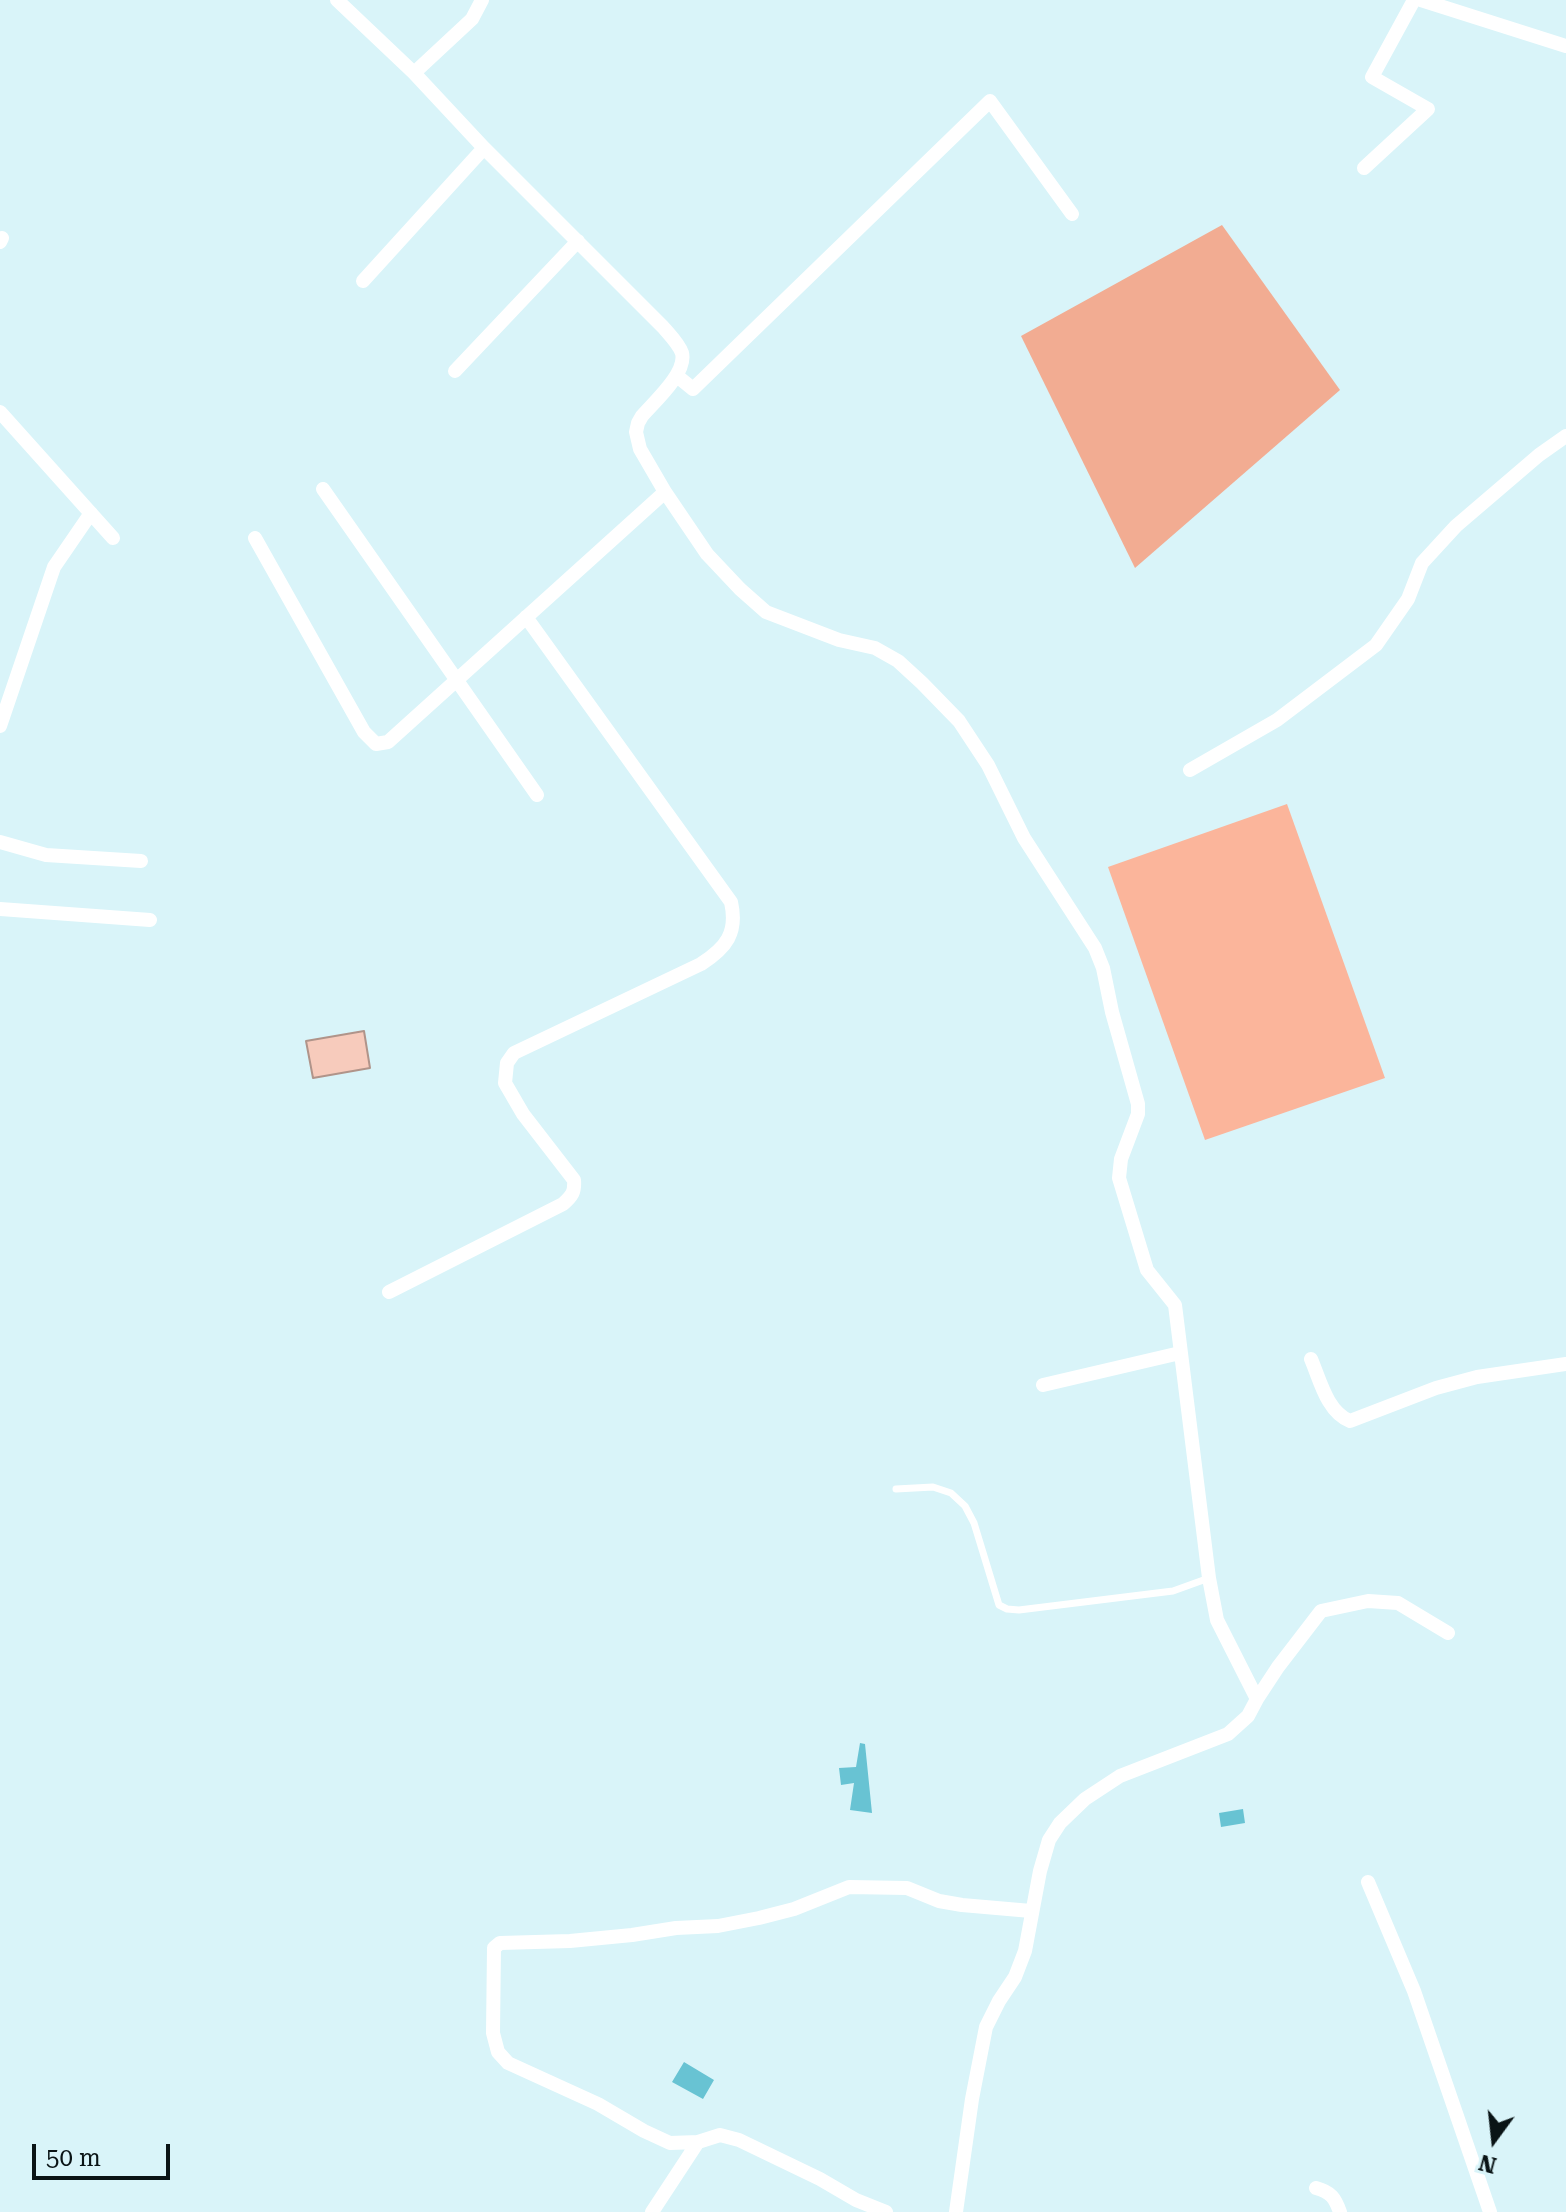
<!DOCTYPE html>
<html>
<head>
<meta charset="utf-8">
<style>
	body { margin:0 }
	#map { position:relative; width:1566px; height:2212px; overflow:hidden; background:#d9f4f9; font-family:"Roboto Serif",serif }
	canvas { display:block }
	.north { position:absolute; left:1454px; top:2100px; width:80px; height:80px; -webkit-text-stroke:6px #d9f4f9; paint-order:stroke; rotate:195deg; font-size:22px; font-weight:700; line-height:32px; text-align:center; color:#0a1416 }
	.north::after { content:''; display:block; margin:auto; width:28px; height:36px; background:#0a1416; clip-path:polygon(50% 0,100% 100%,50% 72%,0 100%) }
	.scale { position:absolute; left:32px; top:2144px; width:138px; height:36px; box-sizing:border-box; border:4px solid #0a1416; border-top:0; padding-left:10px; font-size:24px; line-height:28px; white-space:nowrap; color:#0a1416; -webkit-text-stroke:6px #d9f4f9; paint-order:stroke }
</style>
</head>
<body>
<div id="map">
<canvas width="1566" height="2212"></canvas>
<div class="north">N</div>
<div class="scale">50 m</div>
</div>
<script>
const c = document.querySelector('canvas').getContext('2d');
c.lineJoin = 'round';
function fillPath(path, color) {
  c.fillStyle = color;
  c.fill(path, 'evenodd');
}
function trace(path, color, width, dash) {
  c.strokeStyle = color;
  c.lineWidth = width;
  c.lineCap = dash ? 'butt' : 'round';
  c.setLineDash(dash || []);
  c.stroke(path);
}
fillPath(new Path2D(`
	M1287 804 1385 1078 1205 1140 1108 867Z`), '#fbb59b');
fillPath(new Path2D(`
	M1222 225 1340 390 1135 568 1021 336Z`), '#f2ac92');
const water = new Path2D(`
	M364 1031 370 1068 313 1078 306 1041Z`);
fillPath(water, '#f7cbbc');
trace(water, '#b0948a', 2);
fillPath(new Path2D(`
	M860 1743 865 1744 872 1813 850 1810 854 1783 841 1785 839 1768 856 1767Z
	M1243 1809 1245 1823 1221 1827 1219 1813Z
	M684 2062 714 2080 703 2099 672 2082Z`), '#68c3d3');
trace(new Path2D(`
	M896 1489 933 1487 951 1493 965 1506 974 1523 999 1605 1007 1609 1019 1610 1173 1591 1209 1578`), '#fff', 7);
trace(new Path2D(`
	M337 0 414 73 484 148 663 327C669 334 679 344 682 353 687 373 654 402 642 416L638 423 636 432 640 449 665 492 707 554 740 589 766 612 839 640 875 648 898 661 922 683 959 721 988 765 1024 838 1095 948 1103 968 1112 1012 1138 1104V1114L1121 1159 1119 1178 1147 1270 1175 1305 1209 1578 1217 1620 1257 1699
	M1421 0 1566 46
	M414 73 472 19 482 0
	M1364 168 1428 109 1372 77 1414 0
	M0 242 2 238
	M363 281 484 148
	M455 371 578 241
	M677 376 693 389 990 101 1072 214
	M0 412 113 538
	M323 489 537 795
	M255 538 364 732 376 744 388 742 665 492
	M0 726 54 567 91 513
	M1190 770 1277 720 1376 645 1408 599 1422 563 1456 526 1539 455 1566 436
	M0 842 46 855 141 861
	M0 909 150 920
	M389 1292 563 1204C572 1196 575 1192 574 1180L523 1114 505 1083 507 1063 514 1053 701 964C726 948 738 933 731 902L526 617
	M1311 1359C1320 1380 1327 1412 1350 1421L1436 1388 1477 1377 1566 1364
	M1043 1385 1180 1353
	M1368 1882 1414 1991 1490 2212
	M1316 2188C1331 2192 1335 2198 1340 2212
	M652 2212 698 2142
	M886 2212 856 2200 820 2179 739 2140 720 2135 698 2142 670 2143 644 2131 598 2104 508 2063 498 2052 493 2033 494 1948 500 1943 570 1941 632 1935 676 1928 718 1926 759 1918 794 1909 849 1887 907 1888 939 1901 962 1905 1031 1911
	M956 2212 972 2099 986 2027 999 2001 1015 1977 1025 1951 1040 1871 1049 1840 1060 1823 1085 1799 1120 1776 1228 1734 1248 1716 1257 1699 1278 1667 1321 1611 1368 1601 1398 1603 1448 1633`), '#fff', 14);
</script>
</body>
</html>
